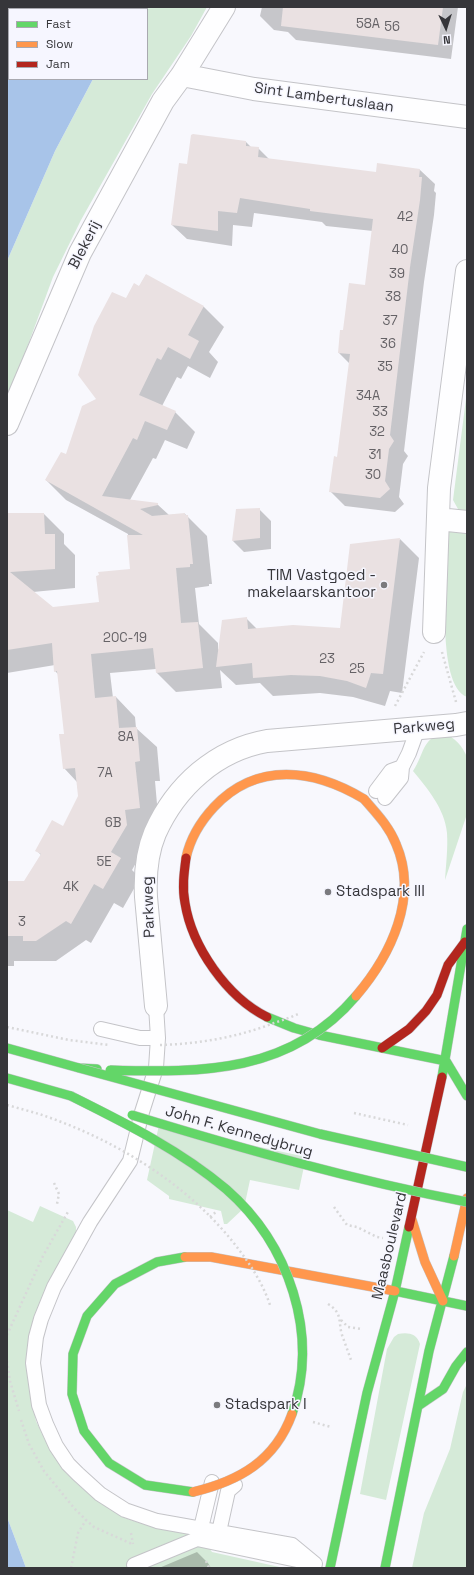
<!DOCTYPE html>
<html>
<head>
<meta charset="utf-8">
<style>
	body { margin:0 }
	#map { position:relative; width:474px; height:1575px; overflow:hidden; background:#f8f8fd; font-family:"Space Grotesk",sans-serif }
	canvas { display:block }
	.frame { position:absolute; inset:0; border:8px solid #36363a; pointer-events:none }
	.legend { position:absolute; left:8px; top:8px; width:140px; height:72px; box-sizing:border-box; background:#f6f6ff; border:1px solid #a9a9b0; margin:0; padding:5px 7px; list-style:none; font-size:12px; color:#36363a }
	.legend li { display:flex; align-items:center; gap:8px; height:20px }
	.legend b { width:20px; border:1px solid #a9a9b0 }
	.north { position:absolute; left:426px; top:8px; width:40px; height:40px; -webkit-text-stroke:3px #f6f6ff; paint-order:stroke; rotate:176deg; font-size:11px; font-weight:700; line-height:16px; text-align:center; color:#36363a }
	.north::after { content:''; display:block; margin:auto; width:14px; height:18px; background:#36363a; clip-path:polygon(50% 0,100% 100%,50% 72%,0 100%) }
</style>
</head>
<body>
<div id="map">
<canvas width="474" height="1575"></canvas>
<div class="frame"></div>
<ul class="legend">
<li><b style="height:5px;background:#63d668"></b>Fast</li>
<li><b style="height:5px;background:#ff974d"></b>Slow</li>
<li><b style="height:5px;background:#b3261e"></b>Jam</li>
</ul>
<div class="north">N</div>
</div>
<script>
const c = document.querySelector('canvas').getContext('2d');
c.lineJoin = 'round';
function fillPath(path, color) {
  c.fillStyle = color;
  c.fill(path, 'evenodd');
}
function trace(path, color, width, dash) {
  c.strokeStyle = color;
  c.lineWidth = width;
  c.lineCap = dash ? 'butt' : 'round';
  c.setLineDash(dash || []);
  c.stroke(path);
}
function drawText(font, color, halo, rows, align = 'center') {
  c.font = font + ' "Space Grotesk",sans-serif';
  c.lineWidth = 3;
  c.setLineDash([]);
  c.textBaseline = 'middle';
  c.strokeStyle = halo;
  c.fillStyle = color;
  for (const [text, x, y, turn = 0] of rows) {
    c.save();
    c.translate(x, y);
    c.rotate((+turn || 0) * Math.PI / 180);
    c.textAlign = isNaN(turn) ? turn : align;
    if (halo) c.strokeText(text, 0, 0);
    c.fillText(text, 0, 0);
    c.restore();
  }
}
fillPath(new Path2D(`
	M139 7H207L191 36 152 94 81 220 53 277 7 402V261L55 151 93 79H147V9H138Z
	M467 391V513L458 509 453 500Z
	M467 531V697C435 685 447 570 448 541L447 532Z
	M444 733C455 738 462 745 467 757V814L445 880C446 864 448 849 447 833 445 809 427 788 413 771 425 753 421 739 444 733Z
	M159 1125 306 1157 299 1190 250 1180 244 1208 227 1224H224L221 1211 169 1199V1196L147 1180Z
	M40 1206 73 1221 76 1227V1233L45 1291 32 1324 28 1349 27 1373 36 1421 45 1440 66 1473 83 1489 105 1505 125 1518 140 1523 199 1535 212 1552 284 1568H26L7 1517V1210L33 1222Z
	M398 1334C407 1332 417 1333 420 1344L386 1500 360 1494 387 1349 394 1337Z
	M467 1384V1568H412L424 1513 450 1449 463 1392Z`), '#d5ead8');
fillPath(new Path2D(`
	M7 7H139L138 9H9V79H93L55 151 7 261Z
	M7 1517 26 1568H7Z`), '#a8c4e9');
fillPath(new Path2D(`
	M262 7H458L451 59 296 40 288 32 274 30 260 16Z
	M246 142 252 148H258L270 160 377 173 378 164 420 170 435 184 434 191 436 193 434 215 424 282 404 451 408 456 403 464 399 497 404 504 395 512 345 506 330 491 338 458 350 364 339 353 343 331 366 286 373 231 326 226 322 222 254 213 252 227 233 225 232 246 187 239 172 225 188 166Z
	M146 275 204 307 224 327 209 352 218 362 210 378 188 366 181 379 177 377 162 406 175 412 195 432 187 449 165 440 156 459 153 458 130 500 157 504 169 515 185 514 207 536 212 584H209V586L195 588 199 624 218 643V650L246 618 257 629H341L400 539 419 558 402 693 390 691 385 706 353 697 320 693 273 696 260 683 236 685 220 670 222 688 176 692 157 673 156 669 110 673 113 698 116 697 135 717 136 728 157 747 160 781H155L159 827 144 829 146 845 132 870 140 878 123 908 114 903 91 943 86 940 56 961H14V966H7V883L25 882 41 855 36 850 64 827 79 797 77 782 64 768 65 735 58 674 55 671V665L7 673V521L44 514 64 534V544L75 555V588L33 592 53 608 100 603 131 570 128 534 66 500 46 480 66 456 98 399 127 300 139 287Z
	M259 509 271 521V549L244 552 233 541 237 510Z
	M197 1552 208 1563 211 1568H159Z`), '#0003');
fillPath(new Path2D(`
	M283 7H443L438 45 281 26Z
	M193 134 246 141V146L259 147 258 157 376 172 377 163 420 169 419 177H422L420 200 410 267 390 435 394 441 389 449 385 481 390 489 380 498 329 492 334 456 337 457 350 354 338 353 340 330H343L349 283 365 285 373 219 310 211V209L240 198 237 213 218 211V231L171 225 179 163 187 164 191 135Z
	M146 274 204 306 188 335 199 341 190 359 168 347 161 360 157 358 139 395 176 411 167 430 145 421 137 440 133 438 102 496 158 503V505L140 509 152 516 185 513V515H188L193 564H190V567L176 568 181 623 198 622 203 668 156 673 153 648 91 654 95 698 116 696 119 728 137 727 140 761 135 762 140 808 125 810 127 825 111 852 121 858 103 889 94 884 71 924 66 921 36 941H23V936H7V881H24L41 854 35 851 52 820 63 826 78 796 75 768 63 769 59 734H64L57 671 54 672 52 643 7 650V513H44L45 534H55V569L10 572 53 607 99 602 96 576 99 575 98 572 130 569 127 535H143L45 480 61 452 66 454 82 406 96 399 78 375 94 326 112 292 126 298 134 283 139 286Z
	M260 508V538L232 541 236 509Z
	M400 538 383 674 371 673 366 688 347 681 320 676 291 675 253 678 252 663 216 667 222 620 247 617 248 629 293 625 340 628 350 544Z`), '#eae1e2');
const lane = new Path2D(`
	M376 791 391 771 402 767
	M385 798 401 778 402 767 409 753 418 728
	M156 1006 158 1038 156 1068 142 1112 130 1161 90 1222 54 1287 41 1319 36 1337 33 1363 39 1405 46 1424 56 1446 68 1464 78 1474 100 1494 125 1510 157 1521 292 1545 315 1564
	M101 1029 140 1038H158
	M201 1528 212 1482
	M219 1532 228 1491 235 1485
	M134 1565 197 1539 311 1563`);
const street = new Path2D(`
	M182 75 254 89 467 117
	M7 424 80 253 163 101 182 75 224 7
	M438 519 467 522
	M434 632 439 488 467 271
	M156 1006 146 897C145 877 147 852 155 833 176 786 216 750 267 741L456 725 467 723`);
const fast = new Path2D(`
	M267 1017 294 1028 319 1035 446 1061
	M7 1048 79 1068 97 1069
	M446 1061 467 1096
	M442 1077 467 929
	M7 1078 71 1096
	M185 1257 157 1262 115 1284 87 1316 73 1354 72 1394 84 1431 109 1463 145 1485 193 1492
	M395 1291 467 1306
	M418 1406 443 1389 456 1366 467 1352
	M330 1568 367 1393 395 1291 409 1227
	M385 1568 429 1351 454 1256`);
const slow = new Path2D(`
	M186 858C190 839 201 821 214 807 257 761 314 769 364 799
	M412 1220 425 1262 443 1301
	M454 1256 467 1198
	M185 1257H211L395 1291`);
const jam = new Path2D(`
	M186 858C184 873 182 888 185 903 192 947 227 997 267 1017
	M382 1048 409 1029 426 1011 437 995 448 965 465 942
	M409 1227 442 1077`);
trace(lane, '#c4c4c8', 16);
trace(street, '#c4c4c8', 24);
trace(fast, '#c4c4c8', 10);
trace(slow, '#c4c4c8', 10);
trace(jam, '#c4c4c8', 10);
trace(new Path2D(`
	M442 652 456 702
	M395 706 424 652
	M354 1113 408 1125
	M54 1183 59 1194 57 1204
	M334 1207 347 1225 357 1227 377 1237 383 1238
	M210 1217 216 1212
	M328 1304C343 1313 338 1322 342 1335 345 1343 348 1352 351 1360
	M341 1320 348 1327 361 1329
	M7 1335 43 1256 69 1210
	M7 1361 10 1381 19 1411
	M21 1420 29 1444 44 1471 74 1508 86 1520 94 1527 132 1544
	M313 1422 331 1427
	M131 1533 133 1544
	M206 1561 209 1568
	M71 1568 78 1533 86 1520`), '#d8d8d9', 2.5, [2, 3]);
trace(lane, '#fefeff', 14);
trace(street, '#fefeff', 22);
trace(fast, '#63d668', 9);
trace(slow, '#ff974d', 9);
trace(jam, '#b3261e', 9);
const fastBridge = new Path2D(`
	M79 1068 320 1134 467 1167
	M110 1070C203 1073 291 1073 356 996
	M71 1096C125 1123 180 1150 226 1189 289 1244 320 1334 292 1414
	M132 1115C243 1149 353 1180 467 1202`);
const slowBridge = new Path2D(`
	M356 996C391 955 419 897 396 844 389 826 376 813 364 799
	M193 1492C239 1481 275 1461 292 1414`);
trace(fastBridge, '#c4c4c8', 10, []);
trace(slowBridge, '#c4c4c8', 10, []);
trace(new Path2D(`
	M7 1027 69 1040 109 1045
	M160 1045C199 1044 238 1037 274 1023 283 1020 292 1017 300 1013
	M7 1105C18 1108 29 1111 39 1114 112 1138 185 1182 233 1242 248 1261 262 1281 270 1305`), '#d8d8d9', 2.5, [2, 3]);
trace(fastBridge, '#63d668', 9);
trace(slowBridge, '#ff974d', 9);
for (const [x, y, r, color] of [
	[384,585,4,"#7a7a7e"],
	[328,892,4,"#7a7a7e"],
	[217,1405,4,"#7a7a7e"]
]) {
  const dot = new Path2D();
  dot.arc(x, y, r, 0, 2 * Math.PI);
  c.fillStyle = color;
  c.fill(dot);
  trace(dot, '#f6f6ff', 1.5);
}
drawText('13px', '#656266', null, [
	["58A",368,24],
	["56",392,27],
	["42",405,217],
	["40",400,250],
	["39",397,274],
	["38",393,297],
	["37",390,321],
	["36",388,344],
	["35",385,367],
	["34A",368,396],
	["33",380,412],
	["32",377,432],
	["31",375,455],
	["30",373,475],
	["20C-19",125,638],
	["23",327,659],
	["25",357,669],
	["8A",126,737],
	["7A",105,773],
	["6B",113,823],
	["5E",104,862],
	["4K",71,887],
	["3",22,922]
]);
drawText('15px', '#36363a', '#f6f6ff', [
	["Sint Lambertuslaan",324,98,8],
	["Blekerij",85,245,-63],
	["Parkweg",424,727,-5],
	["Parkweg",149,907,-92],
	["John F. Kennedybrug",239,1132,16],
	["Maasboulevard",390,1246,-77]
]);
drawText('15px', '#36363a', '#f6f6ff', [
	["TIM Vastgoed -",376,576,"right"],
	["makelaarskantoor",376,593,"right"],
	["Stadspark III",336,892],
	["Stadspark I",225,1405]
], 'left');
</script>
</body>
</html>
